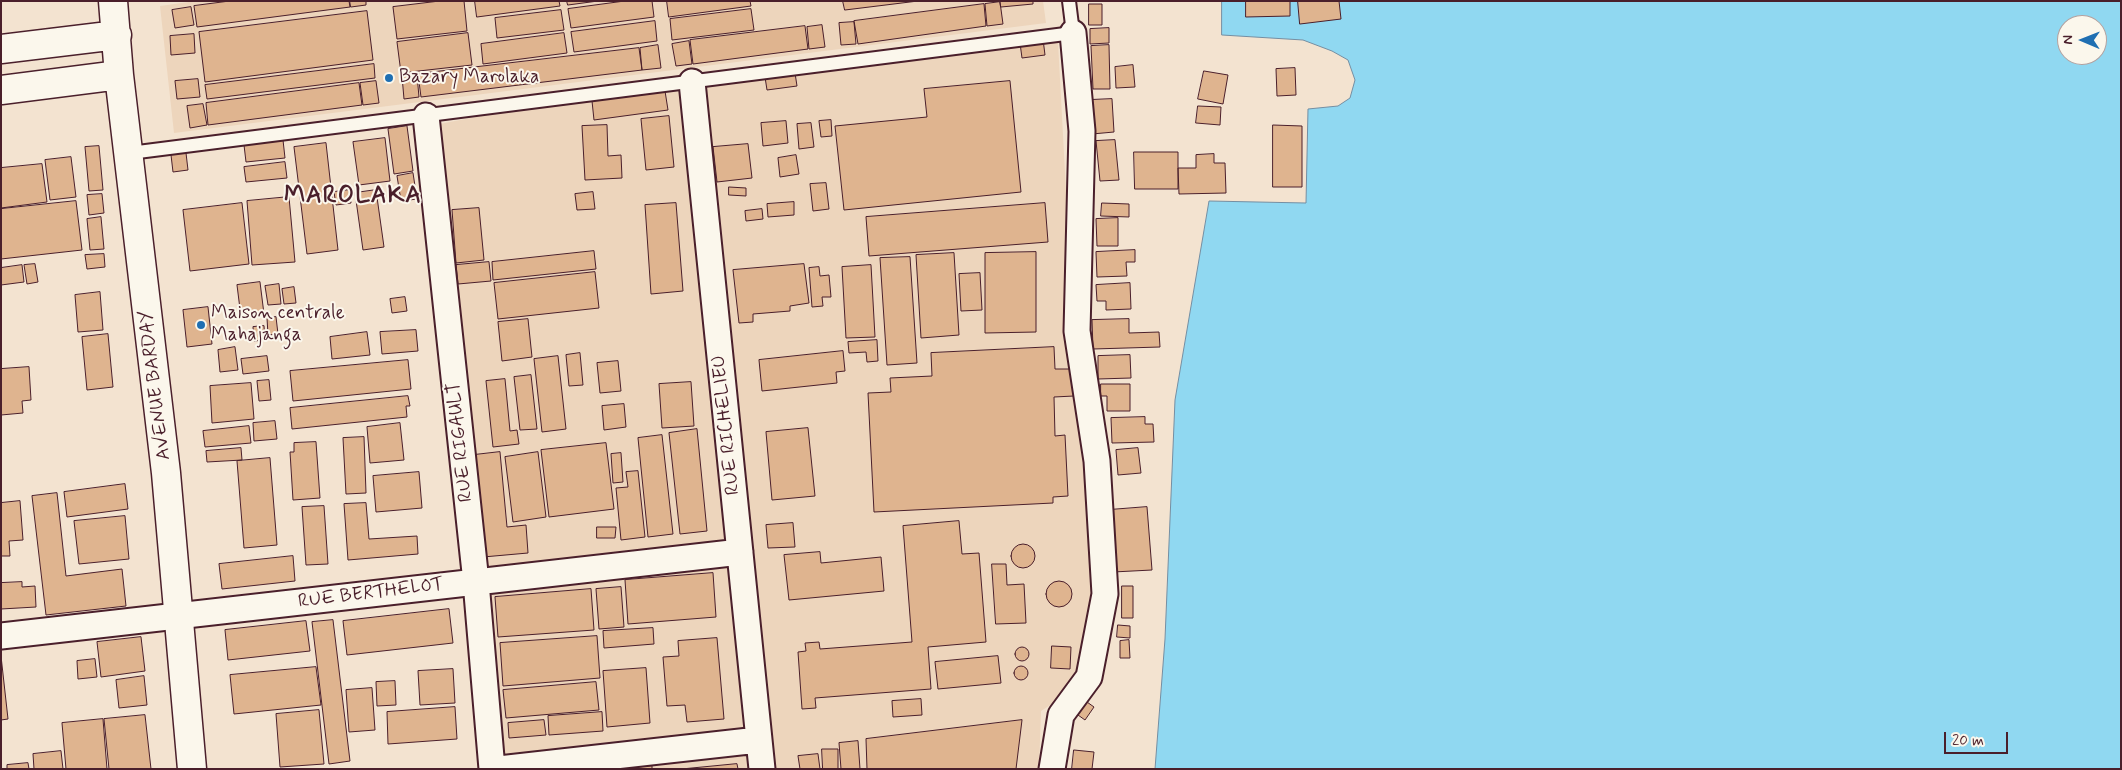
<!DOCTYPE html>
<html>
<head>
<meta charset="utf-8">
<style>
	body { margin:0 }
	#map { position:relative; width:2122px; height:770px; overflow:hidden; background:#f3e3d0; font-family:Mynerve,sans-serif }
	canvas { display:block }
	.frame { position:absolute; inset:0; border:2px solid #4a1f2b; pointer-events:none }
	.north { position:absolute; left:2057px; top:15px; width:50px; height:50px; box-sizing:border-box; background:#fbf7ec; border:1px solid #b4a19f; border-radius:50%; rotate:271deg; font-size:14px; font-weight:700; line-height:20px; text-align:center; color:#4a1f2b }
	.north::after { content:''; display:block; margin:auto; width:18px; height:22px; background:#1f6fb2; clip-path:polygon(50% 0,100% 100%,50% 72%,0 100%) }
	.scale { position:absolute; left:1944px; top:732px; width:64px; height:22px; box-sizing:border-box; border:2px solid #4a1f2b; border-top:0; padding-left:6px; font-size:15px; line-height:18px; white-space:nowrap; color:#4a1f2b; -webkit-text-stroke:4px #fbf7ec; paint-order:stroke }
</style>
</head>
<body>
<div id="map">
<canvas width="2122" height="770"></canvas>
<div class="frame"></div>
<div class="north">N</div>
<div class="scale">20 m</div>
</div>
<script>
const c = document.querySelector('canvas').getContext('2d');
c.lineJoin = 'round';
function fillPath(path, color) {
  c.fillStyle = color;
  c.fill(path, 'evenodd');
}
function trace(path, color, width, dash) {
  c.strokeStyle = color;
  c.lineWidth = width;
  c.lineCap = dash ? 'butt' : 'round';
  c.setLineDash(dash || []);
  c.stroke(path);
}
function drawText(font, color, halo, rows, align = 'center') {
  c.font = font + ' Mynerve,sans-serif';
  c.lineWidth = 4;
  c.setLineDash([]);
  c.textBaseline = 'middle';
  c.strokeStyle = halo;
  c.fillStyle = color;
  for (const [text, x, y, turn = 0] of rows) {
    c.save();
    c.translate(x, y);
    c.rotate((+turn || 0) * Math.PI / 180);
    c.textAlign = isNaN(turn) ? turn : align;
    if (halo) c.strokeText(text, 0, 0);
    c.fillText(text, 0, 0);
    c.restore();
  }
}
fillPath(new Path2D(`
	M196 1H1043L1046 23 174 133 160 6Z
	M1058 42 1069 247 1098 558 1078 687 1041 711 1039 769H505L434 125 555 102Z`), '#edd5bc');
const water = new Path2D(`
	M1222 1H2121V769H1155L1165 639 1175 400 1209 201 1306 203 1308 109 1338 106 1350 98 1355 80 1348 60 1332 51 1303 40 1222 35ZM2067 25H2097V55H2067Z`);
fillPath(water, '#90d8f1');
trace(water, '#748ea2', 1);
const building = new Path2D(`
	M230 1H349L350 7 197 27 194 6Z
	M350 1H366V5L351 7Z
	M440 1H464L467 31 397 39 393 7Z
	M475 1H559L560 6 477 17Z
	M567 1H598L568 5Z
	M625 1H652L654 17 571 28 568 9Z
	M667 1H750L751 6 669 17Z
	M843 1H918L845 10Z
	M1000 1H1033V4L1001 7Z
	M1246 1H1290V16L1246 17Z
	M1298 1H1339L1341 19 1300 24Z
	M1000 2 1003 24 987 26 985 4Z
	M984 4 986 26 858 44 854 21Z
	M1089 4H1102V25H1089Z
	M191 7 194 25 175 28 172 10Z
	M751 9 754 30 672 40 670 19Z
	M561 10 564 30 497 38 495 18Z
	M367 11 373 60 205 82 199 32Z
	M655 21 657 41 574 52 571 32Z
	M854 22 856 44 841 45 839 23Z
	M822 25 825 47 809 49 807 27Z
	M805 26 808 49 693 64 690 40Z
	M1109 28V43L1090 44V29Z
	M468 33 472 65 401 73 397 42Z
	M564 33 567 53 483 64 481 44Z
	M194 34 195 53 171 55 170 36Z
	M1043 39 1045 55 1022 58 1020 43Z
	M689 41 692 64 676 66 672 44Z
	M658 45 661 68 642 70 640 48Z
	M1109 45 1110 89H1093L1091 46Z
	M639 48 642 70 421 97 418 74Z
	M374 64 375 78 207 99 205 85Z
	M1133 65 1135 87 1116 88 1115 67Z
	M1295 68 1296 95 1277 96 1276 69Z
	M1204 71 1228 75 1223 104 1198 99Z
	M795 73 797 86 767 90 765 77Z
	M417 75 419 97 404 99 402 76Z
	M198 79 200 97 177 99 175 81Z
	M376 81 379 103 363 105 360 83Z
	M1010 81 1021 192 844 210 835 126 927 117 924 89Z
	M359 83 362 105 208 125 206 103Z
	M665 91 668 110 594 120 592 101Z
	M1112 99 1114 132 1092 134 1090 100Z
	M203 104 207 125 190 128 187 106Z
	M1198 106 1221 107 1220 125 1196 123Z
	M669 116 674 167 646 170 641 119Z
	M831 120 832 136 821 137 819 121Z
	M786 121 788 143 763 146 761 123Z
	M811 123 814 147 799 149 797 124Z
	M607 125 608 156 621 155 622 178 585 180 582 126Z
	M1273 125 1302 126V187H1273Z
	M407 126 413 171 394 174 388 129Z
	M385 138 390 181 359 185 353 142Z
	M283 140 285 158 246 162 244 145Z
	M1115 140 1119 180 1100 181 1096 141Z
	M326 143 338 250 307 254 294 147Z
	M748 144 752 178 717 182 713 147Z
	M99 146 103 190 89 191 85 147Z
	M1134 152H1178V189H1135Z
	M186 153 188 170 173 172 171 155Z
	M1214 154V163H1225L1226 193 1179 194 1178 168H1196V155Z
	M796 155 799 174 780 177 778 158Z
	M71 157 76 197 50 200 45 160Z
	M285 162 287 178 246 182 244 167Z
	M42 164 47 202 1 208V168Z
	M413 173 417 199 401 201 397 176Z
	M826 183 829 209 813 211 810 184Z
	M729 187 746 188V196L729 195Z
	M349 190 351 203 336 205 334 192Z
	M376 190 384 247 363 250 355 193Z
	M593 192 595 209 577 210 575 194Z
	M102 194 104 213 89 215 87 195Z
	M289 197 295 262 252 265 247 201Z
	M76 201 82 250 1 259V209Z
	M794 202V215L768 217 767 204Z
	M242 203 249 264 190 271 183 210Z
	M676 203 683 291 651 294 645 205Z
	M1045 203 1048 242 869 256 866 217Z
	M1102 203 1129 204V217L1101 216Z
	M479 208 484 260 456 263 452 210Z
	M762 209 763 219 746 221 745 211Z
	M101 217 104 249 90 250 87 219Z
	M1118 218V246H1097L1096 219Z
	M1135 250V262H1126L1127 276 1097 277 1096 252Z
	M594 251 596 269 493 280 492 262Z
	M1036 252V332L985 333V253Z
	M954 253 959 335 921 338 916 255Z
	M104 254 105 267 87 269 85 255Z
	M910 257 917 363 887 365 880 258Z
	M489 262 491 281 458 284 456 265Z
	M35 264 38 282 27 284 24 265Z
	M804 264 809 303 790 306V311L753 314V322L739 323 733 270Z
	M22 265 24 282 1 285V268Z
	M871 265 875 337 846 338 842 267Z
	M819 267 820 276 829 275 831 297H822L823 306 812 307 809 268Z
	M595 272 599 308 498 319 494 283Z
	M980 273 982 310 961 311 959 274Z
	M260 282 264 314 241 317 237 285Z
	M1130 283 1131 309 1106 310V301H1097L1096 285Z
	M279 284 281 304 268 305 265 286Z
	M294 287 296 303 284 304 282 289Z
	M100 292 103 330 78 332 75 295Z
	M405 297 407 311 392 313 390 299Z
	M208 307 212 344 187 347 183 310Z
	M276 317 278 334 268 335 267 318Z
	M528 319 532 357 502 361 498 322Z
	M1129 319V333L1159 332 1160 347 1093 349 1092 320Z
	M264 326 265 340 254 341 253 327Z
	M416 330 418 351 382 354 380 332Z
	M367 332 370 355 332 359 330 337Z
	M108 334 113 387 87 390 82 337Z
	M877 340 878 361 867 362 866 352 849 353 848 342Z
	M235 347 238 370 220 372 218 350Z
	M1054 347 1055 369H1072L1074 396 1054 397 1055 436 1065 435 1068 496 1053 497V503L874 512 868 393 891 392 890 378 932 376 931 353Z
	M843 351 845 371 836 372 837 383 762 391 759 360Z
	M580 353 583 385 569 386 566 355Z
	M1130 355 1131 378 1098 379V356Z
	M267 356 269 371 243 374 241 359Z
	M558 356 566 429 542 432 534 359Z
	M408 360 411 389 293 401 290 371Z
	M618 361 621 391 600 393 597 363Z
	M29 367 31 400 22 401 23 413 1 415V369Z
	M531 375 537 429 520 430 514 377Z
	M505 379 510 431 517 430 519 444 493 447 486 381Z
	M269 380 271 400 259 401 257 381Z
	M691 382 694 426 662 428 659 384Z
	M251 383 254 419 212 423 210 386Z
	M1101 384H1130V411H1107V396H1101Z
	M408 396 410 406H406L407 417 292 429 290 408Z
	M624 404 626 427 604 430 602 406Z
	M1145 417V424H1153L1154 442 1112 443 1111 418Z
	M275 421 277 439 254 441 253 423Z
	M400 423 404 460 370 463 367 427Z
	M249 426 251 443 205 447 203 431Z
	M808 428 815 496 772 500 766 432Z
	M697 429 707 531 680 534 669 433Z
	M662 435 673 534 648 537 638 438Z
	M364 437 366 493 346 494 343 438Z
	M316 442 320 498 293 500 290 452H294V443Z
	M606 443 614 509 549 517 541 450Z
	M241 448 242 460 207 462 206 451Z
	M1138 448 1141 473 1118 475 1116 450Z
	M500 452 507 527 526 525 528 553 483 557 474 455Z
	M538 452 546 517 513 522 505 457Z
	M621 453 623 482 613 483 611 454Z
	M270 458 277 545 244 548 237 461Z
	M638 471 645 537 621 540 616 488 628 487 626 472Z
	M419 472 422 508 376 512 373 476Z
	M125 484 128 509 67 517 64 492Z
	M57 493 66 576 122 569 126 606 46 615 32 496Z
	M20 501 23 540 9 541 10 556H1V503Z
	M366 503 369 539 417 536 418 554 348 560 344 504Z
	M324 506 328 564 306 565 302 507Z
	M1147 507 1152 570 1113 572 1109 510Z
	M125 516 129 559 79 564 74 521Z
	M959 521 962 554 979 553 986 642 928 647 931 689 815 698 816 708 802 709 798 652 806 651 805 643 819 642 820 649 912 642 903 526Z
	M793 523 795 547 768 548 766 525Z
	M597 527H616L615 538H597Z
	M1011 556a12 12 0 1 1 24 0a12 12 0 1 1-24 0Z
	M820 552 821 563 881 557 884 591 789 600 784 555Z
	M293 556 295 581 222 589 219 564Z
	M992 564H1006L1007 585 1024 584 1026 623 996 624Z
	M713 573 716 617 628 624 625 580Z
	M1046 594a13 13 0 1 1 26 0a13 13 0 1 1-26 0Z
	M22 582V587L35 586 36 607 1 609V583Z
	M1122 586H1133V618H1122Z
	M621 587 624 627 599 629 596 589Z
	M591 589 594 630 498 637 495 597Z
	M449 609 453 643 347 655 343 621Z
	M333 620 350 761 329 764 312 622Z
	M306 621 310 651 228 660 225 630Z
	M1118 625 1130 626V638L1117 637Z
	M653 628 654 644 604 648 603 631Z
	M597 636 600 678 503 686 500 643Z
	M141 637 145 671 101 677 97 642Z
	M717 638 724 719 687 722 685 705 667 706 663 657 679 656 678 641Z
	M1129 640 1130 658H1120V641Z
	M1052 646 1071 647 1070 669 1051 668Z
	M1015 654a7 7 0 1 1 14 0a7 7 0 1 1-14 0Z
	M1 656 8 719 1 720Z
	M998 656 1001 683 938 689 935 662Z
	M95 659 97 677 78 679 77 661Z
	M1014 673a7 7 0 1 1 14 0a7 7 0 1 1-14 0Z
	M316 667 321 705 234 714 230 675Z
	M646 668 650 723 607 727 603 671Z
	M453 669 455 703 420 705 418 671Z
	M144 676 147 705 119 708 116 680Z
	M395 681 396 705 377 706 376 682Z
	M596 682 599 710 506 718 503 690Z
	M372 688 375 730 349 732 346 690Z
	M921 699 922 715 893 717 892 701Z
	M1087 702 1094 707 1085 720 1078 715Z
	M455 707 457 739 388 744 387 712Z
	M319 710 324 764 280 767 276 714Z
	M602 712 603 731 549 735 548 716Z
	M145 715 151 769H109L104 719Z
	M103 719 107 769H66L62 723Z
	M544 720 546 735 509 738 508 723Z
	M1022 720 1016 769H867L866 739Z
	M858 741 860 769H841L839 743Z
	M822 749H838V769H823Z
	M1074 750 1094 752 1092 769H1072Z
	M61 751 63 769H34L33 754Z
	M818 754 820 769H800L798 756Z
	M28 763 29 769H7V765Z
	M737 764 738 769H682Z
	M652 766V769H618Z`);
fillPath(building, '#dfb48f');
trace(building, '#4a1f2b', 1);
const lane = new Path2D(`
	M130 153 1073 33 1069 1`);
const street = new Path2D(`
	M692 82 762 769
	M426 116 476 582 492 769
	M1 636 740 552
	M499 769 758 740
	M1052 769 1061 715 1089 677 1105 594 1097 461 1077 331 1082 131 1073 33`);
const secondary = new Path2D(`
	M113 1 119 75 166 473 192 769
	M1 49 117 35
	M1 90 119 75`);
trace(lane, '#4a1f2b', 16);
trace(street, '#4a1f2b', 29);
trace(secondary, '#4a1f2b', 31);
trace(lane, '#fbf7ec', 12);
trace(street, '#fbf7ec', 25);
trace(secondary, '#fbf7ec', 28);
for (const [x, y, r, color] of [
	[389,78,5,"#1f6fb2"],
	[201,325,5,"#1f6fb2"]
]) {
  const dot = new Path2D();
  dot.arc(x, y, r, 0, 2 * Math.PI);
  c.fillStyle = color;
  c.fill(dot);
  trace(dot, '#fbf7ec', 2);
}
drawText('19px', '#4a1f2b', '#fbf7ec', [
	["Bazary Marolaka",399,78],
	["Maison centrale",211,314],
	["Mahajanga",211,336]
], 'left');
drawText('19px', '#4a1f2b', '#fbf7ec', [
	["AVENUE BARDAY",156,385,-97],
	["RUE RICHELIEU",727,425,-96],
	["RUE RIGAULT",461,442,-96],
	["RUE BERTHELOT",371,594,-7]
]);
c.letterSpacing = '1px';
drawText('bold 24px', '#4a1f2b', '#fbf7ec', [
	["MAROLAKA",353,197]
]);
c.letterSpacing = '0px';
</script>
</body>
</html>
